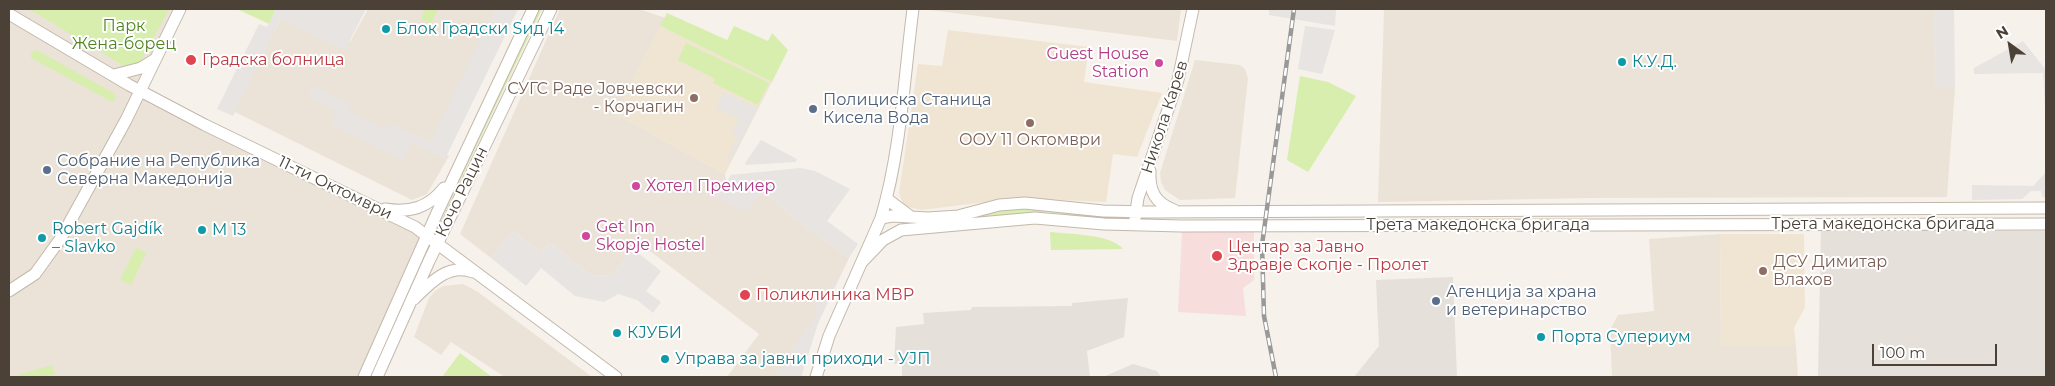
<!DOCTYPE html>
<html>
<head>
<meta charset="utf-8">
<style>
	body { margin:0 }
	#map { position:relative; width:2055px; height:386px; overflow:hidden; background:#f6f1ea; font-family:Montserrat,sans-serif }
	canvas { display:block }
	.frame { position:absolute; inset:0; border:10px solid #4b4137; pointer-events:none }
	.north { position:absolute; left:1985px; top:20px; width:50px; height:50px; -webkit-text-stroke:4px #fff; paint-order:stroke; rotate:328deg; font-size:14px; font-weight:700; line-height:20px; text-align:center; color:#4b4137 }
	.north::after { content:''; display:block; margin:auto; width:18px; height:22px; background:#4b4137; clip-path:polygon(50% 0,100% 100%,50% 72%,0 100%) }
	.scale { position:absolute; left:1872px; top:344px; width:125px; height:22px; box-sizing:border-box; border:2px solid #4b4137; border-top:0; padding-left:6px; font-size:15px; line-height:18px; white-space:nowrap; color:#4b4137; -webkit-text-stroke:4px #fff; paint-order:stroke }
</style>
</head>
<body>
<div id="map">
<canvas width="2055" height="386"></canvas>
<div class="frame"></div>
<div class="north">N</div>
<div class="scale">100 m</div>
</div>
<script>
const c = document.querySelector('canvas').getContext('2d');
c.lineJoin = 'round';
function fillPath(path, color) {
  c.fillStyle = color;
  c.fill(path, 'evenodd');
}
function trace(path, color, width, dash) {
  c.strokeStyle = color;
  c.lineWidth = width;
  c.lineCap = dash ? 'butt' : 'round';
  c.setLineDash(dash || []);
  c.stroke(path);
}
function drawText(font, color, halo, rows, align = 'center') {
  c.font = font + ' Montserrat,sans-serif';
  c.lineWidth = 4;
  c.setLineDash([]);
  c.textBaseline = 'middle';
  c.strokeStyle = halo;
  c.fillStyle = color;
  for (const [text, x, y, turn = 0] of rows) {
    c.save();
    c.translate(x, y);
    c.rotate((+turn || 0) * Math.PI / 180);
    c.textAlign = isNaN(turn) ? turn : align;
    if (halo) c.strokeText(text, 0, 0);
    c.fillText(text, 0, 0);
    c.restore();
  }
}
fillPath(new Path2D(`
	M9 9H180L140 91 427 235 364 377H9Z
	M368 9H497L431 144 449 156 427 194 412 200 233 111 283 14 350 42Z
	M560 9H639L665 18 616 114 725 174 726 180 716 198H756L761 194 768 195 791 216 849 258 818 323 801 377H727L759 334 642 245 633 249 612 276 591 275 549 242 541 253 513 231 491 258 460 234Z
	M922 9H1181L1177 41Z
	M1384 9H1934L1935 88H1955L1947 197 1589 198 1378 202Z
	M1195 60 1240 65 1245 69 1248 78 1235 198 1180 200 1165 190 1161 182 1160 173Z
	M1720 234 1721 346H1796L1798 377H1612L1610 330 1618 315 1654 311 1649 239Z
	M463 284 478 292 592 377H505L451 342 441 355 414 337 429 298 435 291 443 286Z`), '#ebe3d7');
fillPath(new Path2D(`
	M1821 229 2046 231V377H1818Z
	M1453 277 1457 377H1354L1379 346 1376 280Z
	M1128 298 1124 337 1087 351 1090 377H902V364H894L896 327 924 324 923 313 971 310 972 307 1072 306V303Z
	M1133 364 1157 371 1161 377H1103Z`), '#e6e0db');
fillPath(new Path2D(`
	M660 26 772 82 725 174 616 114Z
	M948 30 1089 47 1084 82 1162 93 1137 157 1113 154 1106 202 1016 198 922 210 904 206 899 193 918 64 942 66Z
	M1720 234H1804L1805 307 1794 328 1796 346H1721Z`), '#f0e5d2');
fillPath(new Path2D(`
	M1254 231V280L1243 288 1246 316 1178 312 1182 232Z`), '#f7dedc');
fillPath(new Path2D(`
	M29 9H169L140 63 130 66 122 65Z
	M237 9H276L269 24Z
	M425 9H438L431 24 421 19Z
	M538 9H542L445 212 443 211Z
	M667 13 727 40 734 26 768 41 772 33 788 50 772 82 660 26Z
	M686 43 769 83 758 105 713 83 715 79 678 60Z
	M37 50 115 94 116 99 112 102 31 58V52Z
	M1300 76 1328 82 1356 96 1308 172 1287 160Z
	M1027 208 1105 216V219L1047 212 976 217 996 211Z
	M1050 232C1069 234 1111 234 1123 249L1051 250Z
	M136 248 146 253 131 285 120 280Z
	M460 353 492 377H442Z
	M52 365 55 375 19 377 18 375Z`), '#d7eeaf');
fillPath(new Path2D(`
	M276 9H366L345 50 280 19 233 116 217 109 259 24 267 27Z
	M495 9H518L445 159 412 143 403 161 331 124 337 111 308 96 313 86 353 105 349 112 387 130 391 123 430 142Z
	M1269 9H1336L1335 26 1269 15Z
	M1934 9H1954L1955 88H1935Z
	M1305 26 1335 30 1322 74 1298 69Z
	M2023 41 2046 70V126L2043 73 1974 74V68Z
	M724 92 758 108 730 162 726 161 738 136 732 133 739 119 716 108Z
	M761 140 797 159 796 162 746 165 745 163Z
	M800 168 815 171 850 189 827 221 858 244 849 258 791 216 768 195 761 194 756 198 748 212 716 198 731 175Z
	M2046 172V197H2042L2041 191H2031L2022 199 1972 200V185L2033 186Z
	M513 231 541 253 549 242 591 275 612 276 633 249 661 271 646 291 661 302 653 313 637 300 618 294 604 302 575 296 541 268 526 286 491 258Z
	M842 272 818 323 801 377H772L813 320 817 306Z`), '#e7e4e1');
const minor = new Path2D(`
	M9 14 129 85 205 125 415 227 616 377
	M114 75 141 68 154 60
	M1150 171C1149 191 1155 203 1174 210
	M887 199 911 217
	M385 209C410 213 428 208 444 188
	M881 218 892 216 928 218 958 216 999 205 1025 203 1103 211 1153 212 2046 208
	M1135 218 1138 198 1178 80 1193 9
	M862 262 883 240 901 230 1035 218 1104 224 1181 226 2046 224
	M9 291 35 274 61 238 126 120 180 9
	M414 299C430 283 448 263 473 272
	M364 377 437 213 533 9
	M377 377 429 261 551 9
	M816 377 829 336 881 218C901 151 904 78 913 9`);
trace(minor, '#c3b8ab', 13);
trace(minor, '#fff', 11);
const rail = new Path2D(`
	M1276 377 1264 316 1262 245 1294 9`);
trace(rail, '#999', 4.5);
trace(rail, '#fff', 2.5, [8]);
for (const [x, y, r, color] of [
	[386,29,5,"#0f9aa8"],
	[191,60,6,"#e0444e"],
	[1622,62,5,"#0f9aa8"],
	[1159,63,5,"#d1479c"],
	[694,98,5,"#8d6e63"],
	[813,109,5,"#5c6f8a"],
	[1030,123,5,"#8d6e63"],
	[47,170,5,"#5c6f8a"],
	[636,186,5,"#d1479c"],
	[202,230,5,"#0f9aa8"],
	[586,236,5,"#d1479c"],
	[42,238,5,"#0f9aa8"],
	[1217,256,6,"#e0444e"],
	[1763,271,5,"#8d6e63"],
	[745,295,6,"#e0444e"],
	[1436,301,5,"#5c6f8a"],
	[617,333,5,"#0f9aa8"],
	[1541,337,5,"#0f9aa8"],
	[665,359,5,"#0f9aa8"]
]) {
  const dot = new Path2D();
  dot.arc(x, y, r, 0, 2 * Math.PI);
  c.fillStyle = color;
  c.fill(dot);
  trace(dot, '#fff', 2);
}
drawText('16px', '#508423', '#fff', [
	["Парк",124,26],
	["Жена-борец",124,44]
]);
drawText('16px', '#0d838f', '#fff', [
	["Блок Градски Sид 14",396,29],
	["К.У.Д.",1632,62],
	["Robert Gajdík",52,229],
	["– Slavko",52,247],
	["M 13",212,230],
	["КЈУБИ",627,333],
	["Порта Супериум",1551,337],
	["Управа за јавни приходи - УЈП",675,359]
], 'left');
drawText('16px', '#b23c85', '#fff', [
	["Guest House",1149,54,"right"],
	["Station",1149,72,"right"],
	["Хотел Премиер",646,186],
	["Get Inn",596,227],
	["Skopje Hostel",596,245]
], 'left');
drawText('16px', '#be3a42', '#fff', [
	["Градска болница",202,60],
	["Центар за Јавно",1228,247],
	["Здравје Скопје - Пролет",1228,265],
	["Поликлиника МВР",756,295]
], 'left');
drawText('16px', '#785e54', '#fff', [
	["СУГС Раде Јовчевски",684,89],
	["- Корчагин",684,107],
	["ООУ 11 Октомври",1030,140,"center"],
	["ДСУ Димитар",1773,262,"left"],
	["Влахов",1773,280,"left"]
], 'right');
drawText('16px', '#4e5e75', '#fff', [
	["Полициска Станица",823,100],
	["Кисела Вода",823,118],
	["Собрание на Република",57,161],
	["Северна Македонија",57,179],
	["Агенција за храна",1446,292],
	["и ветеринарство",1446,310]
], 'left');
drawText('16px', '#4b4137', '#fff', [
	["Никола Карев",1165,117,-72],
	["11-ти Октомври",335,188,26],
	["Кочо Рацин",462,192,-64],
	["Трета македонска бригада",1883,224],
	["Трета македонска бригада",1478,225]
]);
</script>
</body>
</html>
